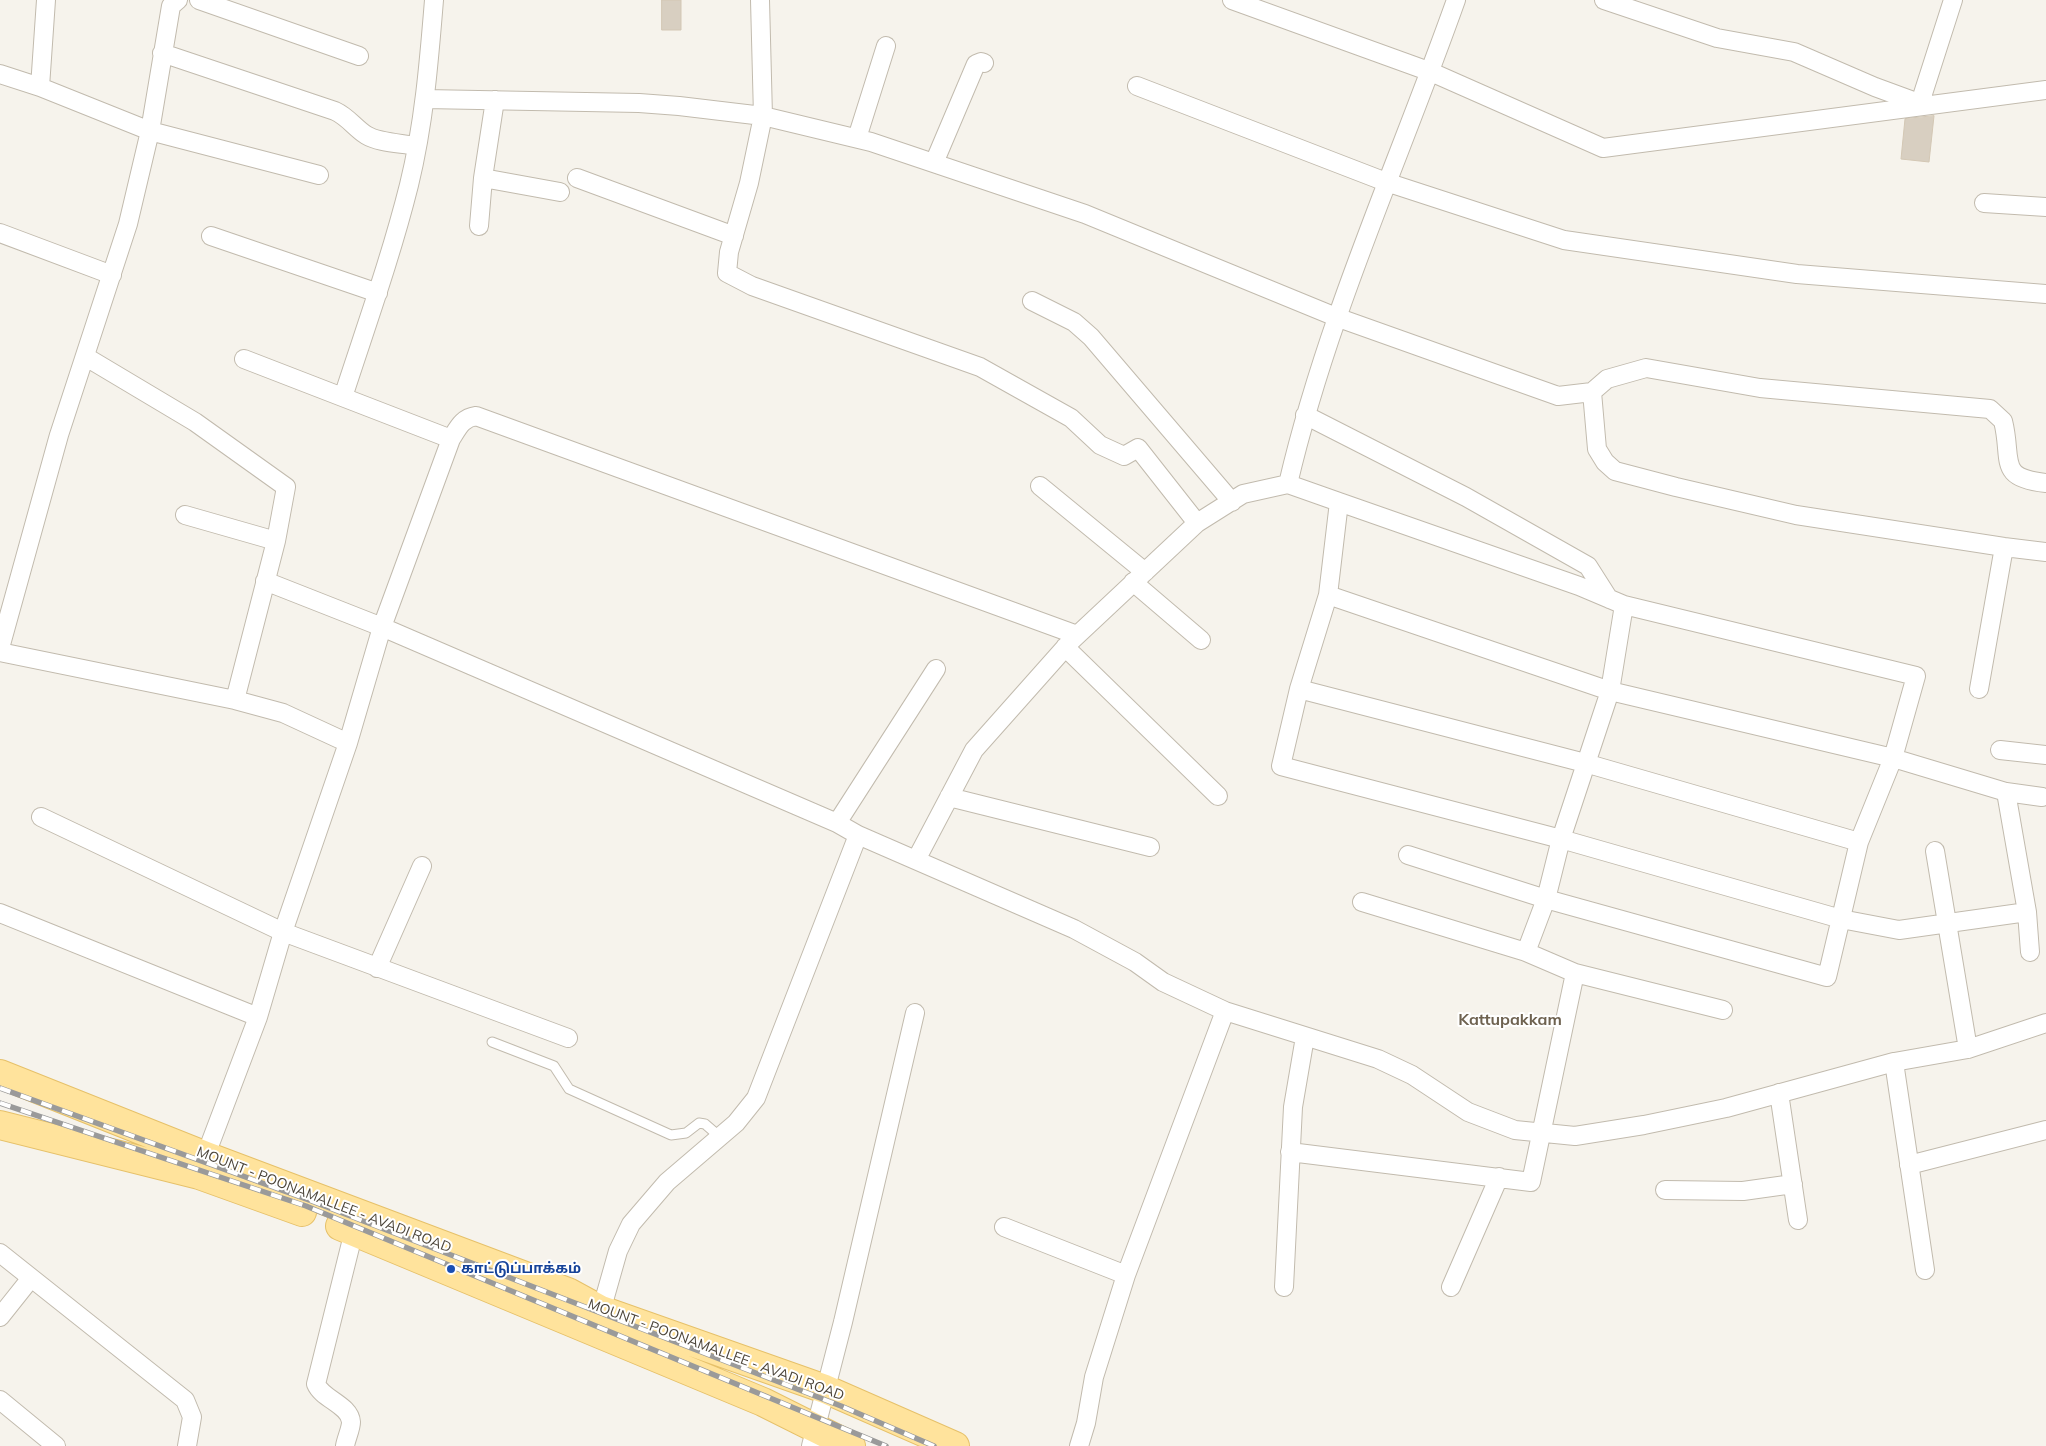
<!DOCTYPE html>
<html>
<head>
<meta charset="utf-8">
<style>
	body { margin:0 }
	canvas { display:block; background:#f6f3ec }
</style>
</head>
<body>
<canvas width="2046" height="1446"></canvas>
<script>
const c = document.querySelector('canvas').getContext('2d');
c.lineJoin = 'round';
function fillPath(path, color) {
  c.fillStyle = color;
  c.fill(path, 'evenodd');
}
function trace(path, color, width, dash) {
  c.strokeStyle = color;
  c.lineWidth = width;
  c.lineCap = dash ? 'butt' : 'round';
  c.setLineDash(dash || []);
  c.stroke(path);
}
function drawText(font, color, halo, rows, align = 'center') {
  c.font = font + ' Mulish,"Noto Sans Tamil",sans-serif';
  c.lineWidth = 4;
  c.setLineDash([]);
  c.textBaseline = 'middle';
  c.strokeStyle = halo;
  c.fillStyle = color;
  for (const [text, x, y, turn = 0] of rows) {
    c.save();
    c.translate(x, y);
    c.rotate((+turn || 0) * Math.PI / 180);
    c.textAlign = isNaN(turn) ? turn : align;
    if (halo) c.strokeText(text, 0, 0);
    c.fillText(text, 0, 0);
    c.restore();
  }
}
const building = new Path2D(`
	M662 0H681V30H662Z
	M1934 116 1929 162 1901 159 1905 119Z`);
fillPath(building, '#d8cfc1');
trace(building, '#d3c7b4', 1);
const service = new Path2D(`
	M492 1042 554 1066 569 1089 671 1135 686 1133 699 1123 705 1124 720 1137`);
const minor = new Path2D(`
	M199 0 359 56
	M760 0 763 116 749 183 729 252 727 273 752 286 980 367 1071 418 1100 445 1124 456 1138 448 1197 523
	M1232 0 1431 72 1603 148 2046 90
	M1604 0 1717 38 1794 52 1875 87 1924 105
	M162 53 335 111C348 117 354 127 366 135 379 143 401 143 416 146
	M0 74 40 87 150 131 319 175
	M1137 86 1386 182 1564 240 1797 274 2046 294
	M40 87 46 0
	M425 99 639 103 679 106 763 116 871 142 1085 214 1336 317 1558 396 1592 392 1607 379 1646 368 1760 388 1990 409 2003 421C2013 460 1996 478 2046 483
	M1920 103 1953 0
	M857 138 886 46
	M934 163 976 64 981 62 984 63
	M483 178 560 192
	M577 178 734 236
	M1984 203 2046 207
	M479 226 483 178 495 100
	M0 233 112 275
	M211 236 378 293
	M1032 301 1074 322 1091 337 1232 502
	M86 357 195 422 286 487 276 541
	M1592 392 1597 449 1605 462 1615 471 1676 487 1796 515 2004 547 2046 552
	M343 397C366 326 391 257 409 185 424 124 429 62 434 0
	M1305 415 1466 497 1588 566 1609 599
	M451 439C458 428 462 418 476 416L1077 635
	M1288 484 1339 502 1328 595 1610 691 1893 758 2006 792 2042 797
	M1040 486 1145 572
	M1339 502 1579 586 1624 605 1916 676 1893 758 1859 842 1827 977 1546 899 1408 855
	M185 515 276 541 235 700
	M265 581 382 627 837 823 858 835 1074 929 1135 962 1163 982 1225 1011 1378 1059 1412 1075 1468 1112 1515 1130 1575 1136 1644 1125 1726 1108 1894 1062 1968 1049 2046 1023
	M1133 582 1201 640
	M1328 595 1299 689 1281 766 1561 839 1841 919 1899 930 2027 912
	M1065 647 1218 796
	M0 648 59 435 128 224 150 131 171 6 178 0
	M0 652 235 700 283 713 348 743
	M1299 689 1585 763 1859 842
	M1979 689 2004 547
	M2000 750 2046 755
	M2006 792 2027 912 2030 952
	M949 797 1150 847
	M41 817 283 932 568 1038
	M837 823 936 669
	M1935 851 1968 1049
	M916 860 974 750 1070 642 1197 523 1243 494 1288 484C1327 317 1399 161 1456 0
	M1362 902 1526 952 1575 973 1723 1010
	M0 913 258 1017
	M1526 952 1546 899 1561 839 1610 691 1624 605
	M377 968 422 866
	M1894 1062 1925 1270
	M1779 1093 1798 1220
	M1290 1152 1531 1182 1575 973
	M202 1165 258 1017 283 932 348 743 382 627 451 439 244 359
	M1909 1165 2046 1130
	M1665 1190 1743 1191 1793 1184
	M1004 1227 1126 1275
	M0 1253 185 1400 192 1417 187 1446
	M1284 1287 1293 1107 1305 1037
	M1451 1287 1499 1177
	M0 1317 31 1278
	M599 1318 618 1251 631 1224 667 1182 736 1123 756 1098 858 835
	M0 1400 56 1446
	M345 1446C346 1439 351 1429 351 1422 350 1405 322 1399 316 1384L354 1231
	M811 1446 843 1322 915 1013
	M1079 1446 1086 1423 1094 1377 1126 1275 1225 1011`);
const primary = new Path2D(`
	M0 1074 206 1156 568 1292 601 1310 825 1389 955 1446
	M0 1125 199 1175 302 1212
	M340 1226 763 1402 851 1446`);
trace(service, '#c2bbae', 11);
trace(minor, '#c2bbae', 20);
trace(primary, '#e6c16a', 30);
trace(service, '#fff', 9);
trace(minor, '#fff', 18);
trace(primary, '#ffe39c', 28);
const rail = new Path2D(`
	M0 1088 309 1200 841 1406 934 1446
	M0 1103 306 1206 886 1446`);
trace(rail, '#9a9a9a', 5.5);
trace(rail, '#fff', 4, [11]);
for (const [x, y, r, color] of [
	[451,1269,5,"#1a4fb4"]
]) {
  const dot = new Path2D();
  dot.arc(x, y, r, 0, 2 * Math.PI);
  c.fillStyle = color;
  c.fill(dot);
  trace(dot, '#fff', 2);
}
drawText('14px', '#4b4439', '#fff', [
	["MOUNT - POONAMALLEE - AVADI ROAD",324,1200,21],
	["MOUNT - POONAMALLEE - AVADI ROAD",716,1350,20]
]);
drawText('bold 14px', '#164399', '#fff', [
	["காட்டுப்பாக்கம்",461,1269]
], 'left');
drawText('bold 16px', '#6e6250', '#fff', [
	["Kattupakkam",1510,1020]
]);
</script>
</body>
</html>
